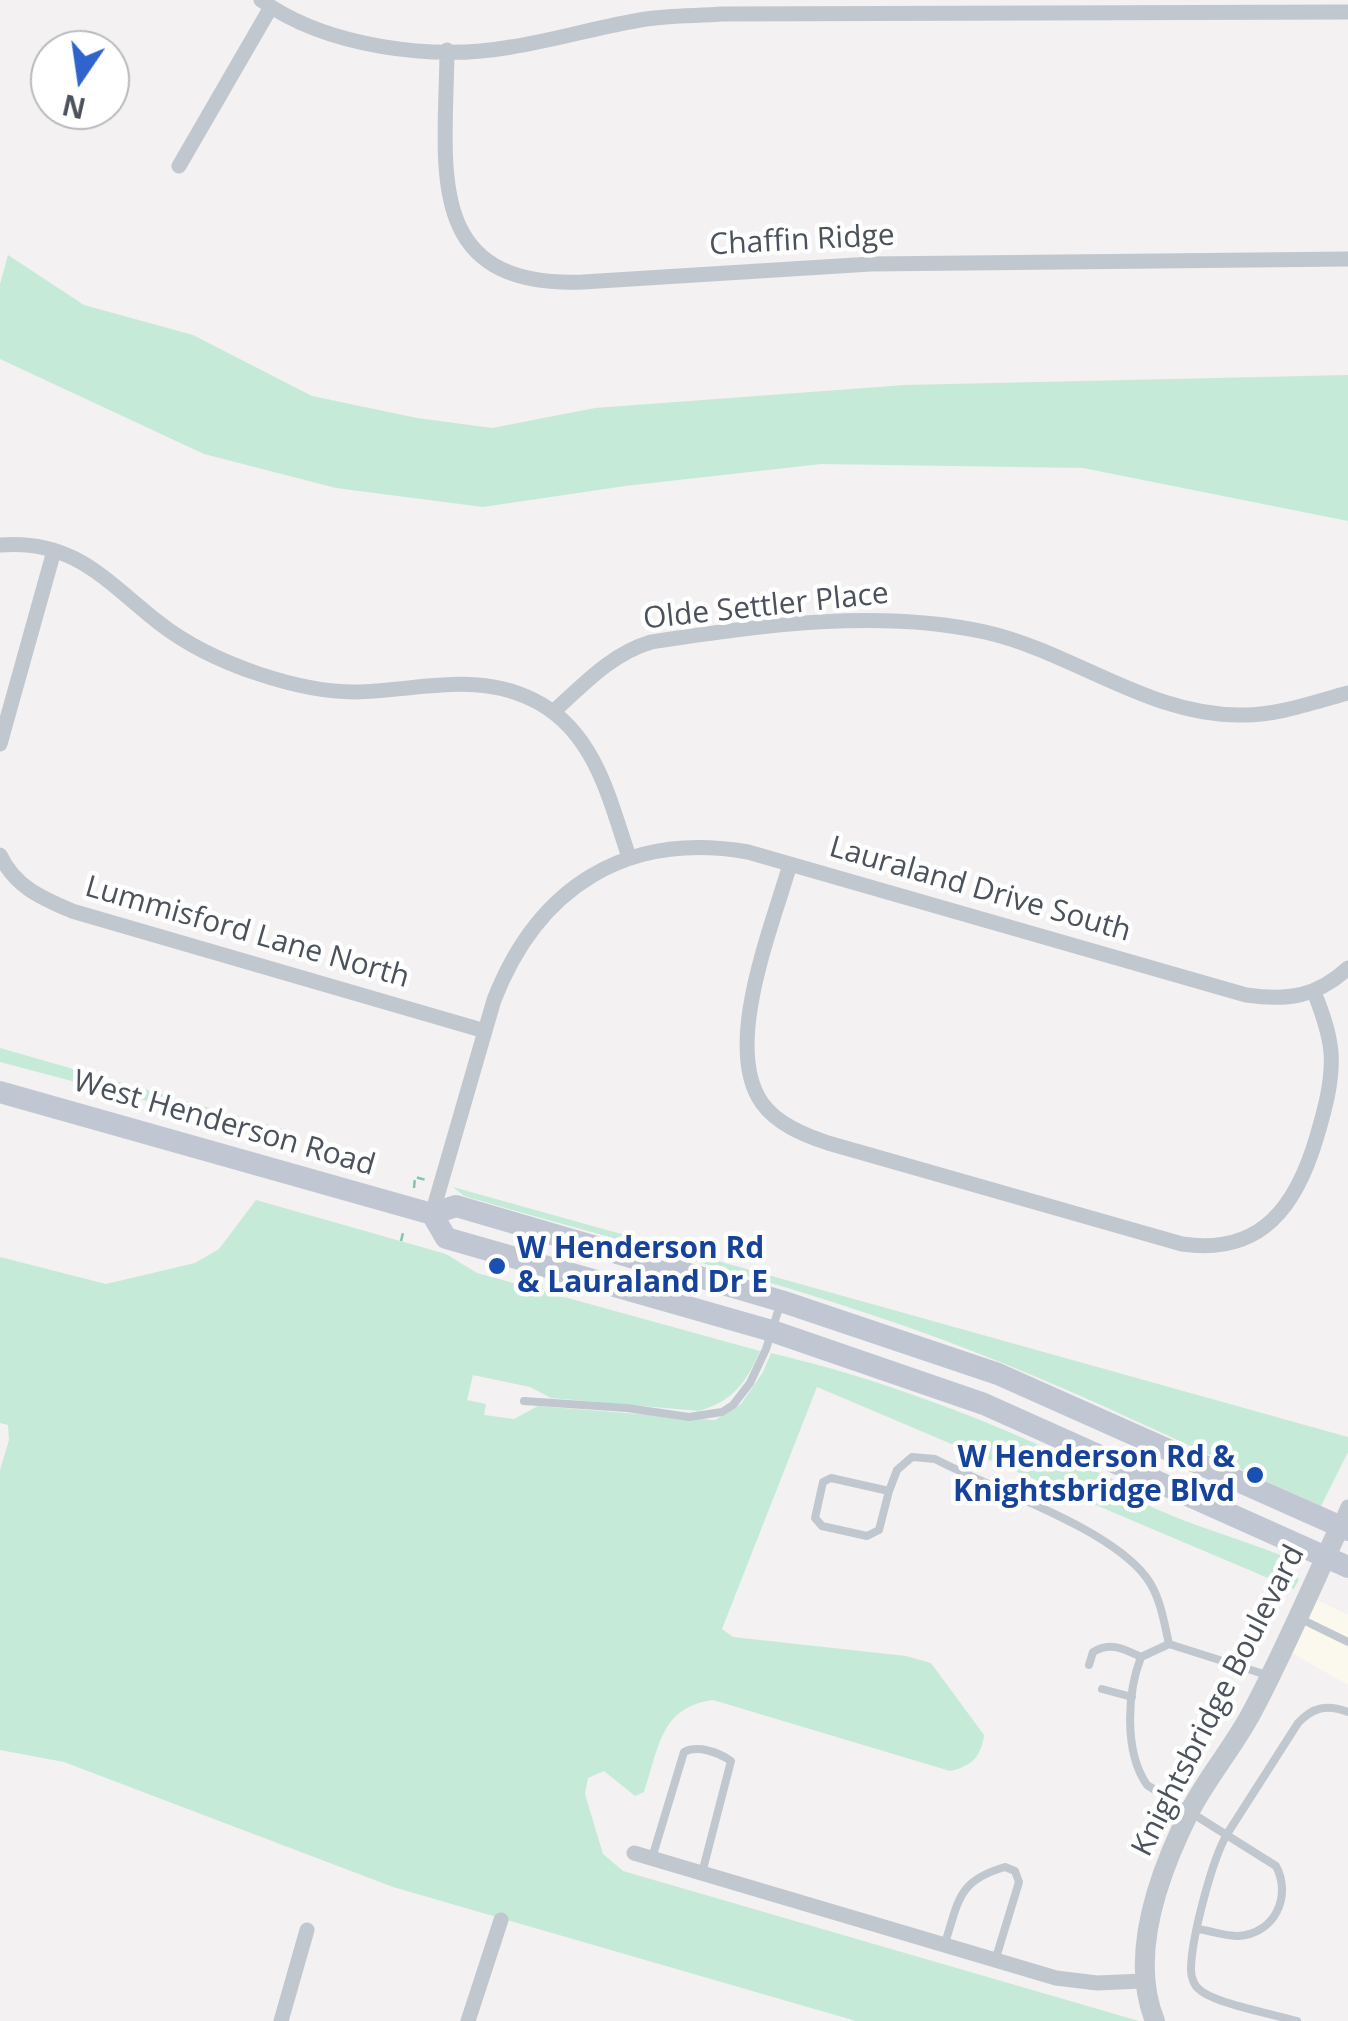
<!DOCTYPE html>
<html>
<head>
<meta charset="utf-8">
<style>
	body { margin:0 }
	#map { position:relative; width:1348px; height:2021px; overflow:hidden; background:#f3f1f1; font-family:"Open Sans",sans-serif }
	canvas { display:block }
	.north { position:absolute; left:30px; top:30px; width:100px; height:100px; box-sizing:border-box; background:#fff; border:2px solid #b7babe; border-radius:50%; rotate:193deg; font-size:28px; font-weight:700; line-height:40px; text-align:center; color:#4b525c }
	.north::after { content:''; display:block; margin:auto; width:35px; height:45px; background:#2f64cf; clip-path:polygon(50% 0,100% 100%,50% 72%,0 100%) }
</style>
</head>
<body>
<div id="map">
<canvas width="1348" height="2021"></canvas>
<div class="north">N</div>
</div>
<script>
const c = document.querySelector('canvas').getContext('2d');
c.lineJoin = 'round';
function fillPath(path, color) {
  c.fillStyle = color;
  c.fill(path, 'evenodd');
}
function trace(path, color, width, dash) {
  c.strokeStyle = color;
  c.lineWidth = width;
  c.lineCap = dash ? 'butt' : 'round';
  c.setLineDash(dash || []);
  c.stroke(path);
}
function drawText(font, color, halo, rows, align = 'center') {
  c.font = font + ' "Open Sans",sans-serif';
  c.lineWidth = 9;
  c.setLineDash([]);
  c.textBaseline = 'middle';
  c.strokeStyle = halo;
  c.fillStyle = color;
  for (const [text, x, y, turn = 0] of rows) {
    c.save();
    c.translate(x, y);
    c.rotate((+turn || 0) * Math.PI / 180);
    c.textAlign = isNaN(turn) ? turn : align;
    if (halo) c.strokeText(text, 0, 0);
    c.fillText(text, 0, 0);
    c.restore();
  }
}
fillPath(new Path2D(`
	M1307 1595 1348 1615V1685L1283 1648Z`), '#fbf8ed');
fillPath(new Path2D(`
	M8 255 84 305 193 335 312 396 417 418 492 428 595 408 905 385 1348 375V521L1083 468 821 464 625 486 483 507 336 488 204 454 0 359V284Z
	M0 1048 283 1129 272 1134 0 1062Z
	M453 1187 1348 1437V1452L1321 1506C1194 1449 1069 1386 938 1338 783 1281 621 1242 464 1196Z
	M256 1200 446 1254 477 1273 760 1351C746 1383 733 1401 699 1411L551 1398 530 1387 473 1375 467 1400 486 1404 484 1415 514 1419 538 1406 715 1420 741 1404 763 1372 771 1353C879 1378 988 1420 1089 1468 1102 1475 1118 1480 1130 1489 1138 1496 1144 1504 1154 1508 1196 1527 1240 1539 1283 1556L1290 1564 1291 1576 1299 1579 1294 1589 817 1387 722 1629 733 1637 906 1656 931 1663 984 1735C981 1757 972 1766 950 1771L713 1700C660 1707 659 1748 644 1792L635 1796 604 1771 588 1778 585 1794 603 1854 623 1871 1139 2021H856L393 1887 64 1762 0 1750V1470L9 1440 8 1425 0 1423V1257L106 1284 195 1263 219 1249Z`), '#c5ebd8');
trace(new Path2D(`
	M414 1188 415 1177 426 1180
	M401 1241 404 1229`), '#81c5ab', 2.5, [8, 5]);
trace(new Path2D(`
	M524 1401 627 1408 689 1417 722 1412 733 1405 750 1383 766 1349 780 1305
	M889 1491 879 1530 867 1536 822 1526 815 1518 823 1482 831 1478 889 1491 897 1470 912 1457 935 1459C994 1490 1108 1527 1146 1577 1160 1595 1164 1622 1169 1644L1270 1676
	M1301 1619 1348 1642
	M1169 1644 1141 1657C1127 1693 1124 1752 1147 1785L1276 1866C1292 1896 1275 1934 1238 1936 1226 1936 1211 1931 1198 1929
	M1089 1665 1093 1652C1110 1641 1124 1649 1141 1657
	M1102 1689 1132 1697
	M652 1858 684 1752C698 1745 718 1752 731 1761L702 1873
	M944 1946C959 1902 956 1881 1005 1867L1015 1871 1019 1882 995 1961
	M1297 2021C1276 2015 1214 2003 1200 1990 1194 1986 1191 1977 1191 1970 1191 1939 1212 1860 1227 1834L1298 1723C1313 1707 1327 1704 1348 1712`), '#c1c7ce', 8);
trace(new Path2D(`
	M261 0C326 47 433 61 511 47 556 40 601 26 646 19 671 15 697 16 723 14L1348 12
	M447 50C446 167 421 288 583 282L871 264 1348 259
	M179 166 271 7
	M0 545C74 539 106 581 158 622 187 645 223 662 259 674 289 684 323 692 355 692 419 691 481 669 541 704 596 736 610 801 629 857
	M553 712C584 684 611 654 651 642 759 626 877 608 985 632 1074 652 1150 717 1244 715 1279 715 1314 702 1348 693
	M0 744 54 551
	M0 855C15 887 42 898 72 911L485 1031
	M790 864C773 925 722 1046 762 1103 777 1124 804 1135 828 1143L1182 1244C1262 1256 1297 1205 1317 1136 1325 1109 1333 1080 1331 1052 1329 1031 1322 1012 1314 992
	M432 1214 494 1000C538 887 626 831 748 852L1246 995C1287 1001 1317 997 1348 968
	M1340 1526 1348 1507
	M634 1853 1056 1978 1097 1983 1143 1981
	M281 2021 307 1930
	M468 2021 501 1920`), '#c1c7ce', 15);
trace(new Path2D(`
	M1155 2021C1128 1955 1160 1870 1191 1809 1209 1775 1234 1746 1252 1712 1284 1652 1311 1588 1340 1526`), '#c1c7ce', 20);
trace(new Path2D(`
	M0 1092 432 1214 456 1206 781 1301 998 1374 1348 1530
	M432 1214 446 1238 772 1331 984 1404 1348 1567`), '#c1c7d2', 22);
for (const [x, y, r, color] of [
	[497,1266,10,"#1a4fb4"],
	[1255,1475,10,"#1a4fb4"]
]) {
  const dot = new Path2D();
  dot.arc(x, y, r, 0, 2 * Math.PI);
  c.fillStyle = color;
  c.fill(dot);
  trace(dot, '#fff', 4);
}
drawText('30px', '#4b525c', '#fff', [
	["Chaffin Ridge",802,241,-3],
	["Olde Settler Place",766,607,-6],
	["Lauraland Drive South",980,890,16],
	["Lummisford Lane North",247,933,16],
	["West Henderson Road",224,1124,16],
	["Knightsbridge Boulevard",1219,1701,-63]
]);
drawText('bold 30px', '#164399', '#fff', [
	["W Henderson Rd",517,1249],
	["& Lauraland Dr E",517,1283],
	["W Henderson Rd &",1235,1458,"right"],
	["Knightsbridge Blvd",1235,1492,"right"]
], 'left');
</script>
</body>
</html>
